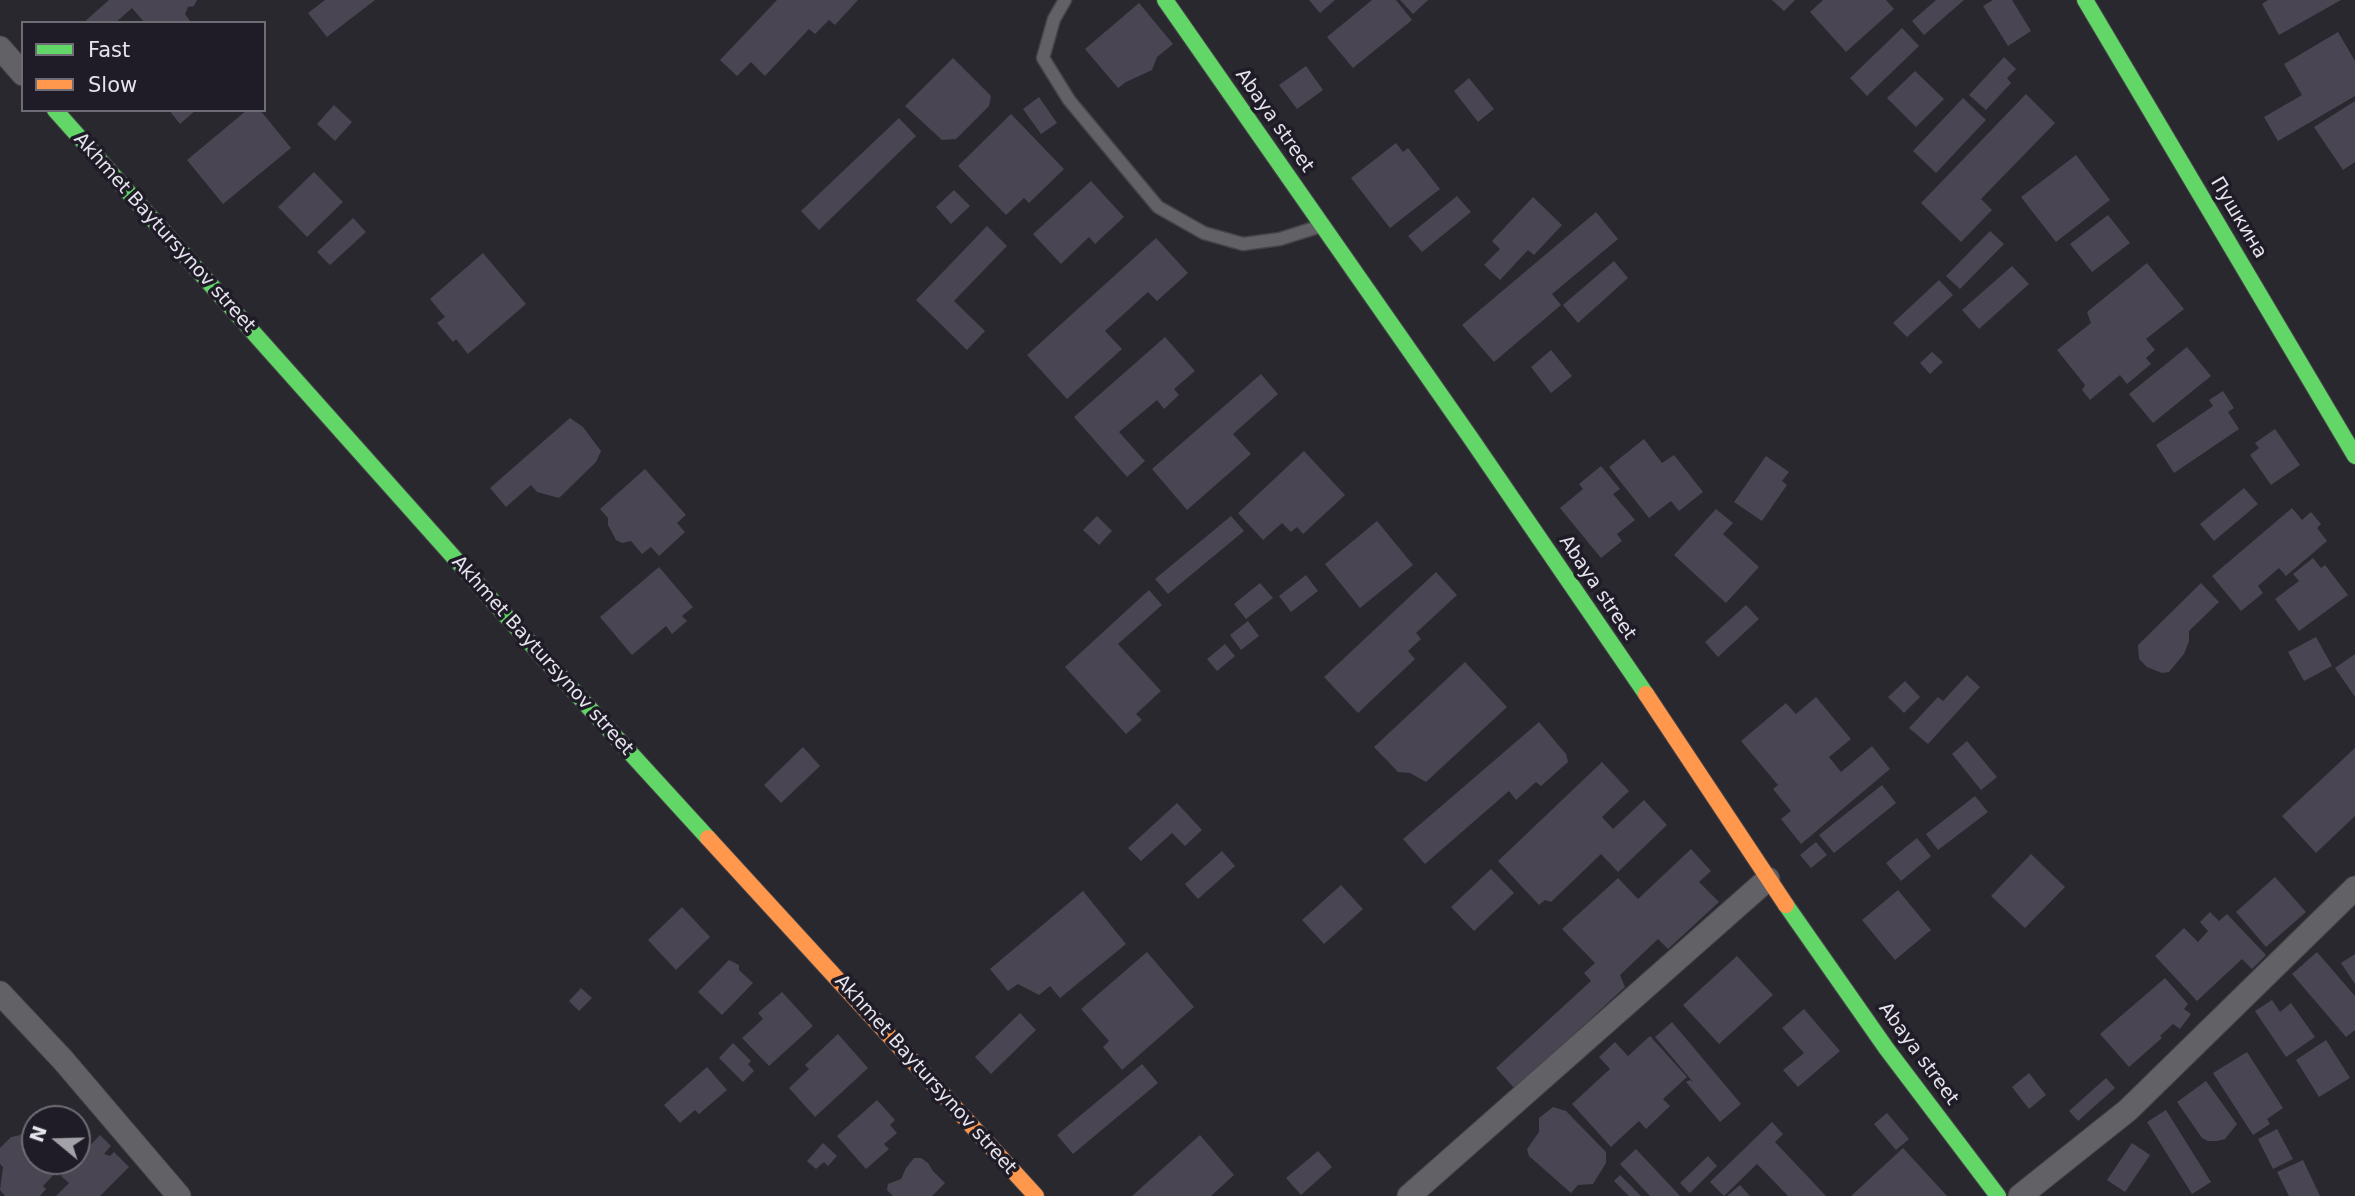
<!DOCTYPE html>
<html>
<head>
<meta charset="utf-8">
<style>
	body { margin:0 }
	#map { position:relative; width:2355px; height:1196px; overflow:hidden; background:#29282e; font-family:"DejaVu Sans",sans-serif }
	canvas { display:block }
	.legend { position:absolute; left:21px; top:21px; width:245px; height:91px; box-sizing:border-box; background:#1f1c27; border:2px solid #6e6c75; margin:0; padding:9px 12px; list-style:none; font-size:21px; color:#e5e3eb }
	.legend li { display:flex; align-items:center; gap:14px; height:35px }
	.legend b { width:35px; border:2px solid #6e6c75 }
	.north { position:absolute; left:21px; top:1105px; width:70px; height:70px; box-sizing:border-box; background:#1f1c27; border:2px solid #6e6c75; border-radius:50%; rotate:289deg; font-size:19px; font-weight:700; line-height:28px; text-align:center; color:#e5e3eb }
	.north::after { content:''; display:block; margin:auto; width:24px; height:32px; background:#a3a2a9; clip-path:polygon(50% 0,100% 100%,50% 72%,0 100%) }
</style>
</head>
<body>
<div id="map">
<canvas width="2355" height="1196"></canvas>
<ul class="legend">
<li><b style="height:9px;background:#63d668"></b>Fast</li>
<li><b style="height:9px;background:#ff974d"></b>Slow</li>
</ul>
<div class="north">N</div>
</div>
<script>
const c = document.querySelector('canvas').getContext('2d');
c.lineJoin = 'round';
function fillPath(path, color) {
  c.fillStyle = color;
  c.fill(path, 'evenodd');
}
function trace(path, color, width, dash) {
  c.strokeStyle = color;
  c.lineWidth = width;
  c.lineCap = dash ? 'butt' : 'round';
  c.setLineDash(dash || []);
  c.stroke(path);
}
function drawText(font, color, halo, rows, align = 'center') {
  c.font = font + ' "DejaVu Sans",sans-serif';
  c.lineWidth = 7;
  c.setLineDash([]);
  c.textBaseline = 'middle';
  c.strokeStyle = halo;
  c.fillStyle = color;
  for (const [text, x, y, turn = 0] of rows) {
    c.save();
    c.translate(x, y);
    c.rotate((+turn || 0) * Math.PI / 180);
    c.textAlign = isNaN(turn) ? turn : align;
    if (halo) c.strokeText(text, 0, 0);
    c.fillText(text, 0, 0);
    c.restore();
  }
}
fillPath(new Path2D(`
	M109 0H197L194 6 188 7 185 14 190 21 189 23H145L132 8 115 23H83Z
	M325 0H375L327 37 308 13Z
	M777 0H858L835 25 829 20 815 34 809 29 765 76 751 62 737 76 720 60Z
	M1309 0H1335L1320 13Z
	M1372 0H1396L1412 20 1353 68 1327 37Z
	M1400 0H1428L1413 14Z
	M1772 0H1795L1784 11Z
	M1823 0H1886L1894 9 1846 52 1810 12Z
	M1936 0H1964L1924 35 1912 21Z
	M1993 0H2012L2031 31 2008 46 1983 6Z
	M2268 0H2341L2279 35 2262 4Z
	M1139 3 1173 44 1157 57 1152 70 1126 82 1118 88 1085 49Z
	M1902 28 1919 46 1867 96 1850 78Z
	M2338 32 2355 61V96L2278 141 2264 117 2302 95 2284 64Z
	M2004 57 2016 69 2007 78 2011 83 1986 110 1969 95Z
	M953 58 991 96 989 106 956 139 942 140 905 106Z
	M1306 66 1323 90 1297 109 1279 85Z
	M1915 71 1944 99 1916 127 1887 98Z
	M1469 78 1494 109 1478 122 1454 91Z
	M2026 94 2055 123 1981 199 1992 210 1961 242 1921 203Z
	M1039 97 1057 123 1041 134 1023 109Z
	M1963 98 1986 120 1936 173 1913 151Z
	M2355 101V162L2343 170 2314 127Z
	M334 105 352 122 335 141 317 124Z
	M169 110H196L180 124Z
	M247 110H260L291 148 223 204 187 160Z
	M1011 114 1064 169 1029 203 1024 198 1006 215 958 166Z
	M899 118 916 136 819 230 801 211Z
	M1396 143 1403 152 1408 148 1440 189 1390 228 1351 178Z
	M2076 155 2110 200 2056 242 2021 197Z
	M314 172 343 202 307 237 278 207Z
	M1091 181 1124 217 1095 244 1089 237 1061 264 1033 234Z
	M954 190 970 206 951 224 936 207Z
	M1457 196 1471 212 1422 252 1408 236Z
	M1533 197 1562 225 1534 255 1528 250 1500 280 1484 265 1500 249 1492 241Z
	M1596 212 1618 239 1552 294 1561 305 1494 362 1462 325Z
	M2108 215 2130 243 2092 272 2070 244Z
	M353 218 366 232 330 265 317 252Z
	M987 226 1007 246 954 301 985 331 967 350 916 300Z
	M1990 231 2004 244 1960 289 1946 276Z
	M1156 238 1188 273 1157 301 1148 292 1105 331 1122 349 1067 399 1027 355Z
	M483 253 526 304 468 354 456 339 453 342 437 323 445 317 430 299Z
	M1614 261 1628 278 1578 323 1563 305Z
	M2147 263 2184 309 2146 339 2155 350 2146 358 2151 364 2127 384 2120 375 2090 400 2082 390 2085 385 2057 350 2091 323 2087 312Z
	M2012 266 2029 284 1979 329 1962 310Z
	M1939 280 1953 295 1907 337 1893 323Z
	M1165 337 1195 371 1174 389 1179 395 1164 409 1157 400 1119 432 1145 461 1127 477 1074 417Z
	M2187 347 2211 376 2153 423 2129 394Z
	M1551 350 1572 376 1551 393 1531 367Z
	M1932 352 1943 362 1930 374 1920 363Z
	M1261 374 1278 394 1233 434 1251 454 1187 510 1152 469Z
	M2223 391 2234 408 2228 412 2239 429 2174 473 2156 445 2213 406 2209 400Z
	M570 418 583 427 601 451 596 462 559 498 537 492 531 485 506 507 490 488Z
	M2275 429 2300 465 2271 485 2250 455 2259 448 2255 443Z
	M1644 439 1662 463 1674 455 1703 492 1679 511 1671 501 1649 518 1609 467Z
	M1304 451 1345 495 1303 534 1297 527 1291 532 1282 523 1263 540 1238 513Z
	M1766 456 1789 472 1782 481 1787 485 1762 521 1734 502Z
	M1601 466 1620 489 1613 494 1635 520 1617 534 1622 541 1601 558 1560 508 1583 489 1579 484Z
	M645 469 686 515 677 523 685 532 659 556 651 547 642 554 631 541 622 543 616 540 608 525V518L600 509Z
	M2244 488 2258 504 2214 541 2200 524Z
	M2292 508 2302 520 2311 512 2321 524 2317 528 2327 541 2286 576 2279 568 2258 586 2263 593 2241 611 2212 576Z
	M1716 509 1733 523 1723 534 1759 567 1726 603 1674 555Z
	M1097 516 1112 531 1099 545 1083 530Z
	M1231 516 1244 531 1168 594 1155 579Z
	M1377 521 1413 565 1360 608 1325 564Z
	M2313 558 2321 568 2325 565 2348 595 2299 631 2275 599 2299 581 2293 574Z
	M659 567 693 607 682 616 687 621 672 634 666 626 632 655 600 617Z
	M1436 572 1457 595 1416 633 1421 639 1408 651 1415 659 1358 713 1324 677Z
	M1306 575 1318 591 1291 612 1279 596Z
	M1260 583 1273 598 1246 619 1234 604Z
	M2201 583 2219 602 2189 631V641L2184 654 2169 672 2162 673 2147 667 2139 659 2138 645Z
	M1149 590 1162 605 1118 644 1161 691 1136 714 1142 720 1126 734 1065 667Z
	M1746 605 1759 619 1718 657 1705 642Z
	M1248 621 1259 636 1241 650 1230 635Z
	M2316 637 2332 666 2304 681 2288 652Z
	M1225 644 1235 656 1217 671 1207 659Z
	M2355 654V697L2335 668Z
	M1465 662 1507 707 1426 782 1410 773 1398 772 1374 747Z
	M1967 675 1980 687 1928 744 1909 728 1938 697 1943 701Z
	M1905 681 1920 697 1904 713 1888 697Z
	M1816 697 1851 739 1829 757 1841 772 1872 746 1890 769 1801 844 1781 819 1791 811 1773 789 1778 785 1741 741 1786 703 1796 714Z
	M1539 722 1566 754 1568 762 1541 786 1536 782 1516 800 1509 791 1425 864 1403 839Z
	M1967 741 1997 777 1981 790 1952 754Z
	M803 747 820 766 781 803 764 785Z
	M2355 748V816L2316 853 2282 816Z
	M1602 762 1629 791 1602 817 1613 829 1644 800 1667 825 1618 872 1601 854 1551 902 1545 900 1539 905 1498 861Z
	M1882 785 1896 803 1834 853 1819 835Z
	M1975 796 1988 812 1938 850 1926 834Z
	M1177 803 1202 830 1185 846 1172 833 1141 861 1128 848Z
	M1917 838 1931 856 1901 881 1886 863Z
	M1816 842 1827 855 1811 868 1800 855Z
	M1691 849 1711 871 1699 882 1719 902 1668 949 1658 939 1620 975 1625 987 1515 1089 1496 1068 1591 981 1584 973 1595 963 1562 929 1618 878 1638 899Z
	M1222 851 1235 866 1198 899 1185 884Z
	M2031 854 2065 887 2025 928 1991 896Z
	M1491 869 1514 893 1474 931 1451 907Z
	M2275 877 2306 912 2266 947 2236 912Z
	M1341 885 1363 909 1324 944 1302 920Z
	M1898 890 1931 930 1895 960 1862 920Z
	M1083 891 1126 944 1060 998 1050 986 1039 995 1018 984 1008 991 990 969Z
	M682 907 710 937 676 970 648 940Z
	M2210 912 2219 921 2227 914 2266 955 2252 969 2242 959 2197 1001 2155 956 2184 928 2198 942 2208 931 2200 922Z
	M1147 952 1194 1007 1122 1070 1103 1047 1109 1041 1081 1009Z
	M2317 952 2355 996V1030L2346 1037 2292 974Z
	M2355 954V984L2341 963Z
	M1737 956 1773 995 1719 1044 1683 1005Z
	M729 960 739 965V970L753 983 722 1015 698 992Z
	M2165 978 2188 1004 2184 1009 2191 1014 2180 1029 2173 1024 2160 1036 2162 1038 2129 1067 2100 1034Z
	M581 988 592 998 579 1011 569 1001Z
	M782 992 813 1026 769 1066 742 1038 763 1019 758 1013Z
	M2272 1000 2280 1012 2291 1003 2315 1037 2286 1057 2255 1011Z
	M1804 1009 1840 1051 1798 1087 1783 1070 1804 1053 1782 1028Z
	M1020 1013 1036 1030 991 1074 975 1057Z
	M1672 1022 1741 1104 1720 1122 1686 1082 1690 1080 1693 1082 1655 1037Z
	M838 1034 868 1068 815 1117 789 1088 809 1069 805 1065Z
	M1650 1036 1687 1077 1663 1099 1670 1106 1646 1129 1639 1121 1611 1147 1572 1104 1610 1069 1599 1057 1615 1042 1628 1056Z
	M2326 1040 2350 1078 2319 1097 2296 1060Z
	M733 1043 751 1061 748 1064 754 1071 743 1082 719 1058Z
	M2247 1052 2283 1108 2267 1119 2270 1124 2253 1135 2213 1073Z
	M1142 1064 1158 1083 1073 1154 1057 1135Z
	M707 1067 727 1090 699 1114 695 1110 680 1123 664 1105Z
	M2029 1073 2046 1095 2029 1109 2012 1087Z
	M2106 1078 2115 1088 2078 1121 2069 1111Z
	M2206 1081 2237 1124 2225 1139 2217 1141H2208L2202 1138 2177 1102Z
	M877 1100 895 1120 890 1125 897 1133 884 1144 889 1149 866 1169 837 1136Z
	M1553 1107 1566 1111 1606 1152V1163L1593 1184 1578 1185 1571 1193 1529 1156 1527 1149 1539 1132V1118Z
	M56 1108 67 1119H36L45 1110 49 1115Z
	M2166 1110 2211 1182 2192 1194 2147 1122Z
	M1887 1113 1909 1139 1896 1150 1874 1124Z
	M35 1120V1161H57L62 1166 43 1186 46 1189 40 1196H5L0 1190 3 1167 0 1164V1148L11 1137 20 1135Z
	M1772 1122 1783 1134 1775 1142 1826 1196H1788L1757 1164 1724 1196 1710 1182Z
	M2277 1129 2293 1159 2273 1169 2258 1139Z
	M100 1135 111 1146 104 1154 110 1156 114 1152 129 1167 100 1196H56L69 1183 61 1176Z
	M1200 1135 1234 1175 1211 1196H1132Z
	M823 1143 837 1156 828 1166 824 1162 816 1169 807 1161Z
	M2132 1143 2150 1155 2125 1192 2107 1180Z
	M1903 1148 1947 1196H1851Z
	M1636 1149 1680 1196H1650L1620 1164Z
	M1318 1151 1332 1167 1301 1195 1286 1178Z
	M1708 1156 1717 1166 1690 1193 1680 1183Z
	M914 1158H921L928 1163 933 1171 945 1183 932 1196H893L887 1190 888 1184 901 1179 906 1168Z
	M2303 1160 2320 1196H2289L2277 1172Z
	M1620 1175 1641 1196H1629L1614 1181Z
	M1740 1185 1750 1196H1727Z`), '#494553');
const lane = new Path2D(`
	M1065 0 1054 19 1043 58 1069 100 1158 207 1204 233 1243 244 1280 239 1321 226`);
const street = new Path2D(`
	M0 48 23 74
	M0 993 63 1060 179 1196
	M1409 1196 1768 879
	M2020 1196 2128 1110 2355 888`);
const fast = new Path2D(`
	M1165 0 1470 437 1646 694
	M2085 0 2355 456
	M55 110 540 654 708 838
	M1786 905 1886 1048 1998 1196`);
const slow = new Path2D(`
	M1646 694 1786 905
	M708 838 1036 1196`);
trace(lane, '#454449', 15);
trace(street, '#454449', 25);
trace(fast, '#454449', 18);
trace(slow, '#454449', 18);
trace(lane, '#626166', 12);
trace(street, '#626166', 23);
trace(fast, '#63d668', 16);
trace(slow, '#ff974d', 16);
drawText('19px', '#e5e3eb', '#1f1c27', [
	["Abaya street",1274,121,55],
	["Пушкина",2238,218,59],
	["Akhmet Baytursynov street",164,233,48],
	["Abaya street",1597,588,56],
	["Akhmet Baytursynov street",542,656,48],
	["Abaya street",1918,1054,54],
	["Akhmet Baytursynov street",925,1075,48]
]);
</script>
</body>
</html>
